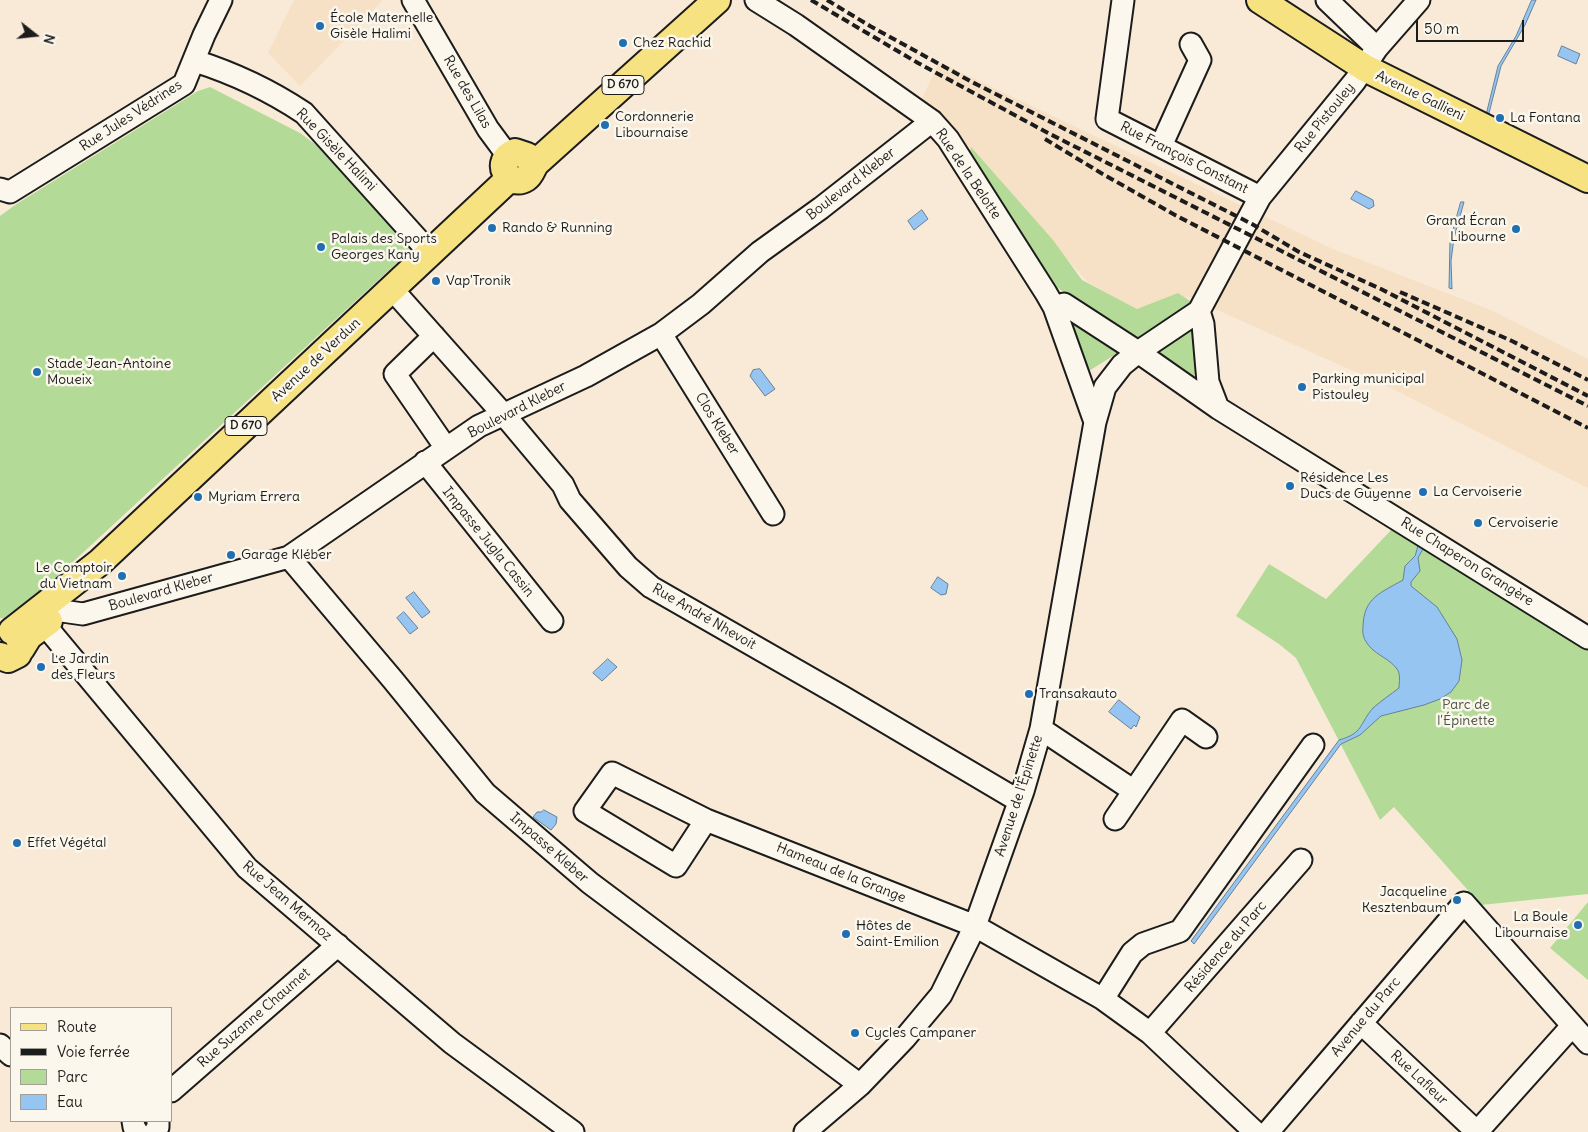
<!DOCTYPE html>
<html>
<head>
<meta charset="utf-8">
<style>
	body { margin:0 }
	#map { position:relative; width:1588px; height:1132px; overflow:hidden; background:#f8ead6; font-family:Delius,sans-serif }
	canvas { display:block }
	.legend { position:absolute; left:10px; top:1007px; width:162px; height:115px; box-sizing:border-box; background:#fbf7ec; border:1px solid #a29f99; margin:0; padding:6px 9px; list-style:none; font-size:15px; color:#1c1c1c }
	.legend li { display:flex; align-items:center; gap:10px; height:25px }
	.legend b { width:25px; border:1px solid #a29f99 }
	.north { position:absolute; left:10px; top:10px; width:50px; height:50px; -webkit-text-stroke:4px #fbf7ec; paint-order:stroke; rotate:106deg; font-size:14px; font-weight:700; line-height:20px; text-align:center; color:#1c1c1c }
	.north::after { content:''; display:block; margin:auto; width:18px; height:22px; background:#1c1c1c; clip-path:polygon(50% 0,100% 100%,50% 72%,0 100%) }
	.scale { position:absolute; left:1416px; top:20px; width:108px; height:22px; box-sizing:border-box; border:2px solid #1c1c1c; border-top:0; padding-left:6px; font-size:15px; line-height:18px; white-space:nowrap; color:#1c1c1c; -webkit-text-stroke:4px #fbf7ec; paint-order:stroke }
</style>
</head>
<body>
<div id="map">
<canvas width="1588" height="1132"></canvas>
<ul class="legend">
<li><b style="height:6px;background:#f7e281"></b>Route</li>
<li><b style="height:6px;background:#1c1c1c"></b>Voie ferrée</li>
<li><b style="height:14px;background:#b3db97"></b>Parc</li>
<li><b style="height:14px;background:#95c5f0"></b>Eau</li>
</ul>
<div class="north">N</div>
<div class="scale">50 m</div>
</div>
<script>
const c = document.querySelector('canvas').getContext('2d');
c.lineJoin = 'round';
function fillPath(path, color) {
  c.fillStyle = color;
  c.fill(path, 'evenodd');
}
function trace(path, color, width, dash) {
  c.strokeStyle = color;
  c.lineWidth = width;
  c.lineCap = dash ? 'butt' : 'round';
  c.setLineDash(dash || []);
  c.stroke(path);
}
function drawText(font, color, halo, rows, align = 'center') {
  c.font = font + ' Delius,sans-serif';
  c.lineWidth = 5;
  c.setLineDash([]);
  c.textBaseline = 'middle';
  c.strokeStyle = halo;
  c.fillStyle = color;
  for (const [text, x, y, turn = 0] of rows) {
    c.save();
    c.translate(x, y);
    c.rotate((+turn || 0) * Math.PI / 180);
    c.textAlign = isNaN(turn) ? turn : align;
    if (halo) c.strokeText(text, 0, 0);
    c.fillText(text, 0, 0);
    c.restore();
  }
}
fillPath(new Path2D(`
	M294 0H383L300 86 268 53Z
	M939 62 1333 249 1493 311 1588 359V488L1397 391 1189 297 1137 311 1088 282 921 101Z`), '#f6e1c6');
fillPath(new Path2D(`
	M210 87 300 133 327 153 414 247 10 620 0 618V216L15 205 198 91Z
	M971 147 1053 240 1082 280 1137 309 1178 293 1193 303 1182 313 1133 342 1058 288 969 159Z
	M1071 322 1124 349 1084 374Z
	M1189 326 1196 327 1198 368 1192 380 1154 357 1157 346Z
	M1393 528 1588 649V894L1481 905 1394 807 1380 820 1296 658 1279 644 1236 616 1269 564 1326 599Z
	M1588 902V980L1550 948Z`), '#b3db97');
const water = new Path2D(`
	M1532 0H1536L1525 25 1501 66 1488 117 1486 115 1498 66 1516 36Z
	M1562 46 1580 54 1576 64 1558 56Z
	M1356 191 1373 200 1374 206 1369 209 1351 199Z
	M1461 202H1464L1454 238 1451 261 1452 289 1449 288 1450 241Z
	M922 210 928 219 914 230 908 221Z
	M760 369 775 389 765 396 750 376 753 370Z
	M1419 543 1424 547 1418 558 1420 571 1411 582V586L1437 607 1457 639 1462 660 1459 681 1451 692 1440 699 1424 705 1381 716 1360 735 1341 744 1194 944 1191 941 1339 740C1364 733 1359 724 1373 708 1381 701 1391 694 1399 688 1399 682 1401 674 1397 669 1391 660 1377 655 1370 647 1364 640 1362 635 1363 626 1364 598 1380 593 1403 580L1405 566 1415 556Z
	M938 577 948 584 946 594 941 595 931 588Z
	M414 592 430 612 422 618 406 598Z
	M404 612 418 628 410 634 397 618Z
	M608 659 617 667 602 681 593 673Z
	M1119 700 1140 717 1136 727 1134 725 1131 729 1109 712Z
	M544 810 557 817 556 824 551 830 533 817 537 812H541Z`);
fillPath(water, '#95c5f0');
trace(water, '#65819b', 1);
const minor = new Path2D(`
	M413 0 488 129 508 156
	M756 0 796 25 932 121 948 139 1046 293 1054 307 1095 422
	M1123 0 1107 119 1260 197
	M1327 0 1377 48
	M195 61C233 73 271 91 304 113L430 253
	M1161 146 1200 60 1191 44
	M0 189 10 192 184 84 204 35 221 0
	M392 289 511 423 563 485 570 500 628 567 651 587 843 697 1019 801
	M1054 307 1064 304 1138 352 1218 408 1588 638
	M1199 311 1203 324 1208 382 1218 408
	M661 334 773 514
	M434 336 395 374 446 448
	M425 462 552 621
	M289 557 393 680 485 793 590 883 860 1085
	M62 611 83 614 289 557 479 426 586 376 661 334 701 304 760 252 821 208 932 121
	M44 624 247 868 452 1043 573 1132
	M1041 729 1134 791 1115 819
	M1134 791 1182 720 1206 737
	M706 820 676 866 585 811 612 773 706 820 975 926 1103 999 1150 1033 1255 1132
	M1103 999 1132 953 1143 944 1180 931 1313 745
	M1361 1023 1477 1132
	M1150 1033 1301 860
	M0 1045 11 1055
	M171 1091 338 945
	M133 1121 134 1127 137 1132
	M155 1132 158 1127V1121
	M805 1132 860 1085 905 1038 941 995 975 926 1023 791 1041 729 1095 422 1105 387 1122 365 1138 352 1199 311 1260 197 1355 81 1377 48 1419 0
	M1268 1132 1464 903 1588 1043
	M1477 1132 1572 1026`);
const major = new Path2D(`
	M1260 0 1365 68 1588 179
	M532 167V163L527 156 515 152C492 161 509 189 526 178 532 174 532 167 537 162L717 0
	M12 631 100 562 510 178
	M21 649 29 636 49 621
	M0 656 8 659 18 654 22 644 17 635`);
trace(minor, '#1c1c1c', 25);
trace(major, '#1c1c1c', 30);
trace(minor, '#fbf7ec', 21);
trace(major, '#f7e281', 26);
trace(new Path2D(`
	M811 0 918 63 1048 133 1588 406
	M827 0 870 26 972 82 1252 224 1299 252 1381 289 1588 396
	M1045 139 1101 173 1175 215 1588 428
	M1400 292 1512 341 1588 380`), '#1c1c1c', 4, [8, 4]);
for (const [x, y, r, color] of [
	[320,26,5,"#1f6fb2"],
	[623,43,5,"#1f6fb2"],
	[1500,118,5,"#1f6fb2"],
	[605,125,5,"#1f6fb2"],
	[492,228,5,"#1f6fb2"],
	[1516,229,5,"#1f6fb2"],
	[321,247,5,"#1f6fb2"],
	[436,281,5,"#1f6fb2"],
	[37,372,5,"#1f6fb2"],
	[1302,387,5,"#1f6fb2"],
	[1290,486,5,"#1f6fb2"],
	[1423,492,5,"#1f6fb2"],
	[198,497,5,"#1f6fb2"],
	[1478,523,5,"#1f6fb2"],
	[231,555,5,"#1f6fb2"],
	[122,576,5,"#1f6fb2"],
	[41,667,5,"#1f6fb2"],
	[1029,694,5,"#1f6fb2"],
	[17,843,5,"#1f6fb2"],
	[1457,900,5,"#1f6fb2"],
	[1578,925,5,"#1f6fb2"],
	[846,934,5,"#1f6fb2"],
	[855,1033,5,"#1f6fb2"]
]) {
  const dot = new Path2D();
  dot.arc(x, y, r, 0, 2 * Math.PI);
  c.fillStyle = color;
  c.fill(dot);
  trace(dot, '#fbf7ec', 2);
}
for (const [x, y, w] of [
	[623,85,42],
	[246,426,42]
]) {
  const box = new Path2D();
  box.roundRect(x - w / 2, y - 9.5, w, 19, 4);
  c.fillStyle = '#fbf7ec';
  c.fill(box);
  trace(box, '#1c1c1c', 1);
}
drawText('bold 12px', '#1c1c1c', null, [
	["D 670",623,85],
	["D 670",246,426]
]);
drawText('14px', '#1c1c1c', '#fbf7ec', [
	["École Maternelle",330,18],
	["Gisèle Halimi",330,34],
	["Chez Rachid",633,43],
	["Cordonnerie",615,117],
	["Libournaise",615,133],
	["La Fontana",1510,118],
	["Grand Écran",1506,221,"right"],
	["Libourne",1506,237,"right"],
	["Rando & Running",502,228],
	["Palais des Sports",331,239],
	["Georges Kany",331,255],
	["Vap'Tronik",446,281],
	["Stade Jean-Antoine",47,364],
	["Moueix",47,380],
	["Parking municipal",1312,379],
	["Pistouley",1312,395],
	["Résidence Les",1300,478],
	["Ducs de Guyenne",1300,494],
	["La Cervoiserie",1433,492],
	["Myriam Errera",208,497],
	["Cervoiserie",1488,523],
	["Garage Kléber",241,555],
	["Le Comptoir",112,568,"right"],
	["du Vietnam",112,584,"right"],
	["Le Jardin",51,659],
	["des Fleurs",51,675],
	["Transakauto",1039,694],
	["Effet Végétal",27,843],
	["Jacqueline",1447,892,"right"],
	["Kesztenbaum",1447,908,"right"],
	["La Boule",1568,917,"right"],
	["Libournaise",1568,933,"right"],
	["Hôtes de",856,926],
	["Saint-Emilion",856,942],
	["Cycles Campaner",865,1033]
], 'left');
drawText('14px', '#1c1c1c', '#fbf7ec', [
	["Rue des Lilas",467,92,60],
	["Avenue Gallieni",1420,96,26],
	["Rue Jules Védrines",131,116,-33],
	["Rue Pistouley",1325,118,-51],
	["Rue Gisèle Halimi",336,150,46],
	["Rue François Constant",1184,158,27],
	["Rue de la Belotte",968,174,56],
	["Boulevard Kleber",851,184,-38],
	["Avenue de Verdun",316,360,-43],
	["Boulevard Kleber",517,410,-27],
	["Clos Kleber",717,424,58],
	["Impasse Jugla Cassin",488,542,51],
	["Rue Chaperon Grangère",1467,562,32],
	["Boulevard Kleber",161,592,-16],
	["Rue André Nhevoit",704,617,30],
	["Avenue de l'Épinette",1019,796,-72],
	["Impasse Kleber",549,848,41],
	["Hameau de la Grange",841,873,22],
	["Rue Jean Mermoz",287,901,41],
	["Résidence du Parc",1226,947,-49],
	["Avenue du Parc",1366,1017,-50],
	["Rue Suzanne Chaumet",254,1018,-41],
	["Rue Lafleur",1419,1078,43]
]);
drawText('14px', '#495541', '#fbf7ec', [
	["Parc de",1466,705],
	["l'Épinette",1466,721]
]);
</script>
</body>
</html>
